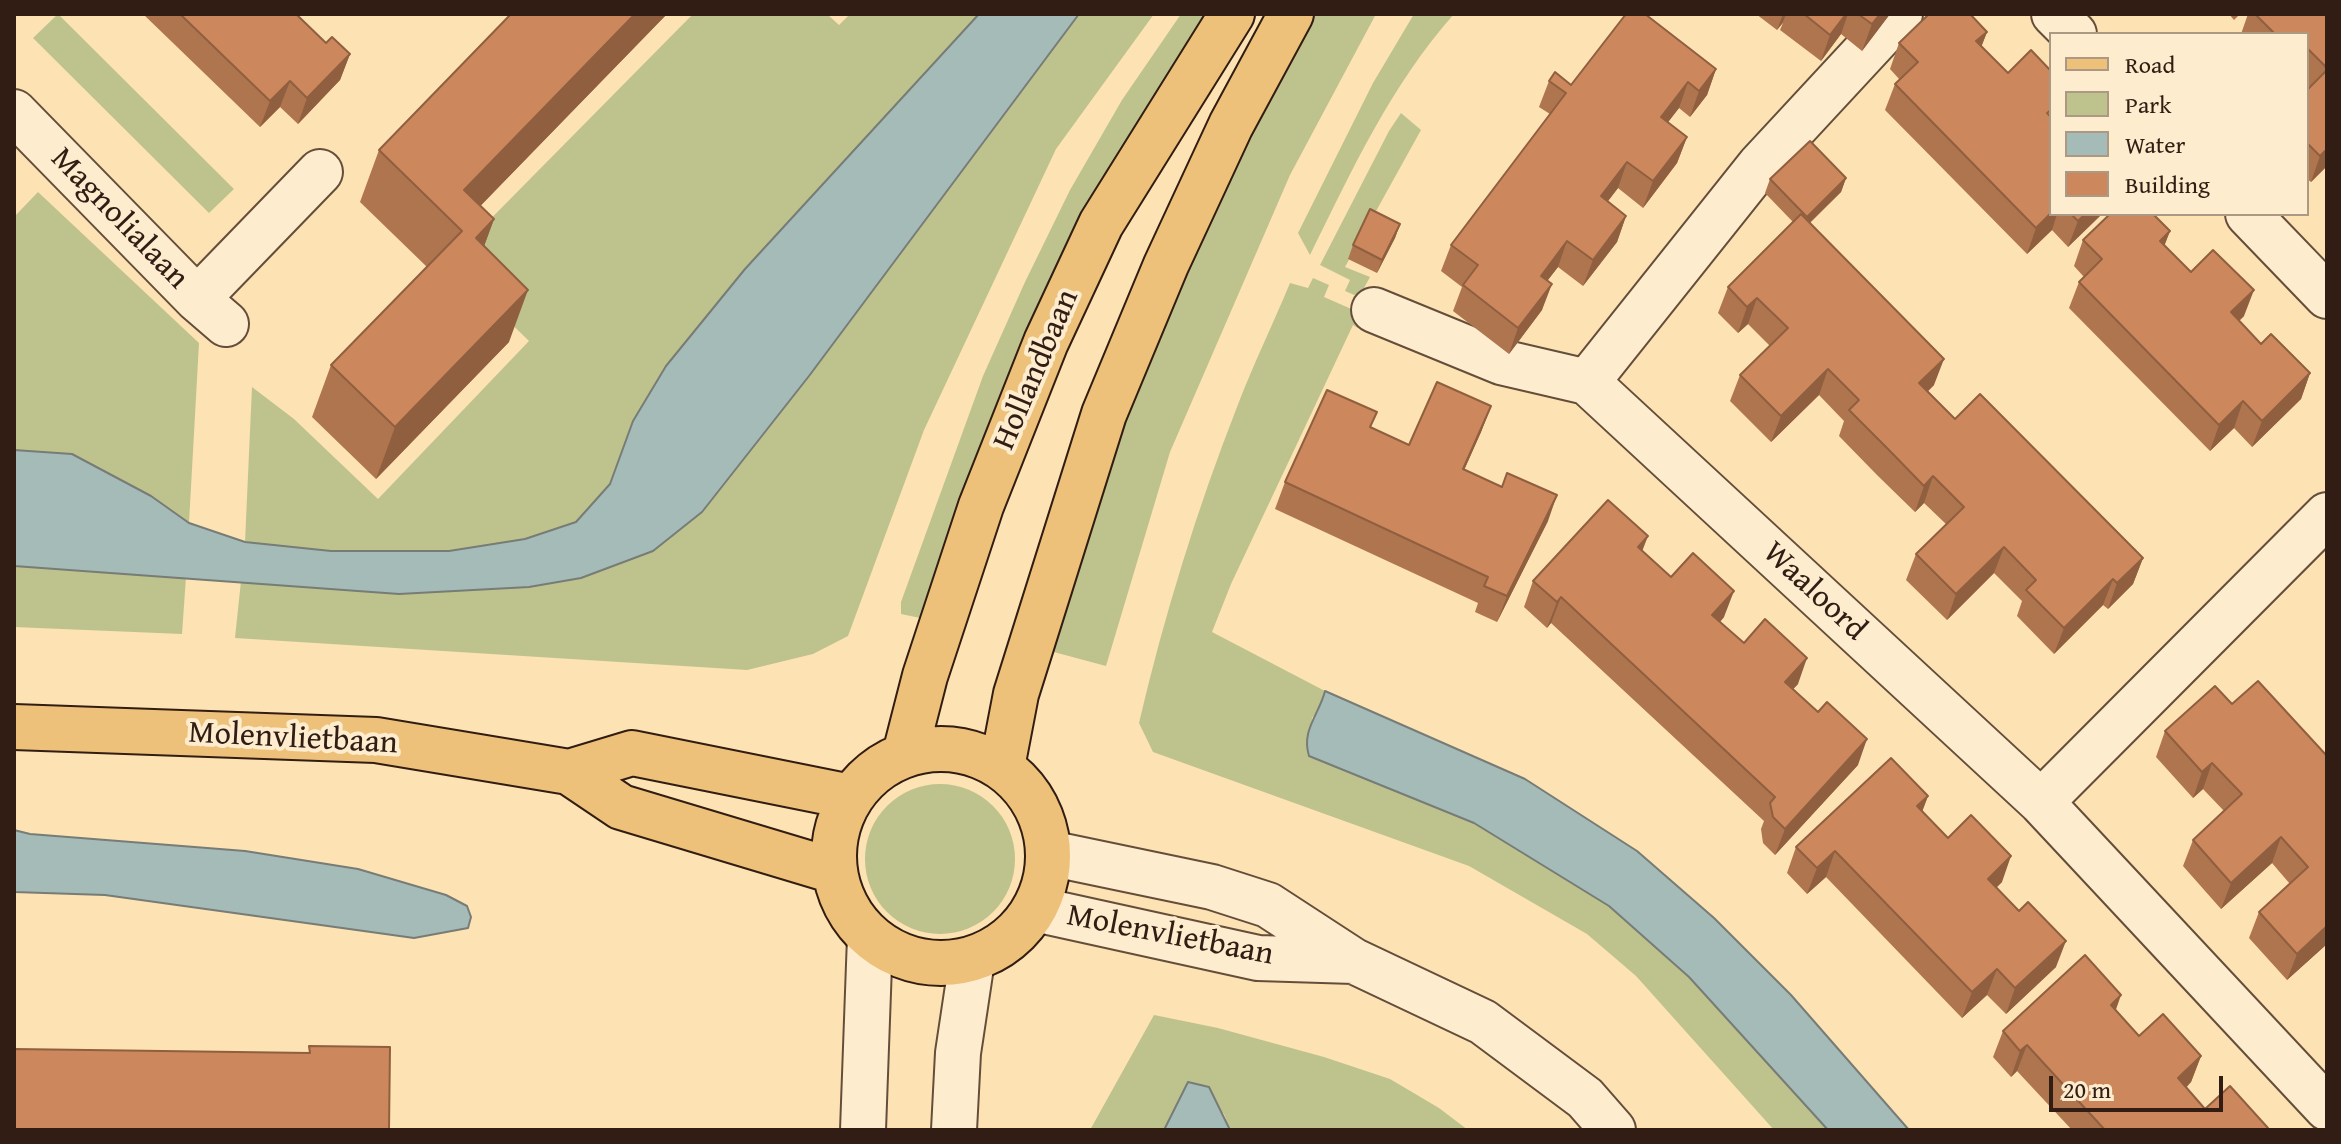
<!DOCTYPE html>
<html>
<head>
<meta charset="utf-8">
<style>
	body { margin:0 }
	#map { position:relative; width:2341px; height:1144px; overflow:hidden; background:#fde2b3; font-family:"Gentium Book Plus",serif }
	canvas { display:block }
	.frame { position:absolute; inset:0; border:16px solid #311d13; pointer-events:none }
	.legend { position:absolute; left:2049px; top:32px; width:260px; height:184px; box-sizing:border-box; background:#feecce; border:2px solid #ac9983; margin:0; padding:10px 14px; list-style:none; font-size:24px; color:#311d13 }
	.legend li { display:flex; align-items:center; gap:16px; height:40px }
	.legend b { width:40px; border:2px solid #ac9983 }
	.scale { position:absolute; left:2049px; top:1076px; width:174px; height:36px; box-sizing:border-box; border:4px solid #311d13; border-top:0; padding-left:10px; font-size:24px; line-height:28px; white-space:nowrap; color:#311d13; -webkit-text-stroke:6px #feecce; paint-order:stroke }
</style>
</head>
<body>
<div id="map">
<canvas width="2341" height="1144"></canvas>
<div class="frame"></div>
<ul class="legend">
<li><b style="height:10px;background:#eec17a"></b>Road</li>
<li><b style="height:22px;background:#bec38e"></b>Park</li>
<li><b style="height:22px;background:#a5bbb8"></b>Water</li>
<li><b style="height:22px;background:#cc885c"></b>Building</li>
</ul>
<div class="scale">20 m</div>
</div>
<script>
const c = document.querySelector('canvas').getContext('2d');
c.lineJoin = 'round';
function fillPath(path, color) {
  c.fillStyle = color;
  c.fill(path, 'evenodd');
}
function trace(path, color, width, dash) {
  c.strokeStyle = color;
  c.lineWidth = width;
  c.lineCap = dash ? 'butt' : 'round';
  c.setLineDash(dash || []);
  c.stroke(path);
}
function drawText(font, color, halo, rows, align = 'center') {
  c.font = font + ' "Gentium Book Plus",serif';
  c.lineWidth = 8;
  c.setLineDash([]);
  c.textBaseline = 'middle';
  c.strokeStyle = halo;
  c.fillStyle = color;
  for (const [text, x, y, turn = 0] of rows) {
    c.save();
    c.translate(x, y);
    c.rotate((+turn || 0) * Math.PI / 180);
    c.textAlign = isNaN(turn) ? turn : align;
    if (halo) c.strokeText(text, 0, 0);
    c.fillText(text, 0, 0);
    c.restore();
  }
}
fillPath(new Path2D(`
	M58 14 234 189 209 213 33 38Z
	M693 14H827L839 25 850 14H979L745 269 666 366 633 421 610 484 576 522 525 539 449 551H331L245 542 252 387 294 419 378 499 529 341 448 262Z
	M1079 14H1154L1056 149 924 430 848 636 813 654 747 670 235 638 241 581 399 594 528 587 581 578 653 551 702 512 809 376Z
	M1181 14H1211L1106 173 1049 287 925 619 901 614V602L983 376 1025 282 1070 190 1122 100Z
	M1310 14H1376L1290 175 1170 452 1106 666 1050 651 1113 443 1209 210Z
	M1414 14H1454C1391 85 1352 170 1310 255L1298 233 1373 83Z
	M1401 113 1421 130 1345 267 1370 277 1359 297 1345 291 1350 280 1320 265 1389 131Z
	M38 192 199 343 189 523 151 496 72 454 14 450V217Z
	M1313 278 1329 285 1324 297 1365 315 1358 328 1353 325 1231 584 1212 632 1325 691 1320 709 1312 718 1309 756 1474 823 1609 906 1689 977 1828 1130H1774L1636 976 1587 934 1469 866 1153 752 1139 723C1164 616 1197 509 1237 407 1253 365 1273 324 1290 283L1308 288Z
	M14 566 186 577 182 634 14 627Z
	M865 859a75 75 0 1 1 150 0a75 75 0 1 1-150 0Z
	M1154 1015 1218 1028 1324 1057 1390 1079 1439 1108 1468 1130H1230L1224 1114 1188 1083 1164 1130H1090Z`), '#bec38e');
const water = new Path2D(`
	M979 14H1079L809 376 702 512 653 551 581 578 529 587 399 594 14 566V450L72 454 151 496 189 523 245 542 331 551H449L525 539 576 522 610 484 633 421 666 366 745 269Z
	M1325 691 1525 779 1637 851 1714 918 1791 995 1909 1130H1828L1689 977 1609 906 1474 823 1309 756C1301 730 1319 715 1325 691Z
	M14 830 30 834 245 851 358 869 446 895 467 906 471 917 468 928 414 938 105 895 14 892Z
	M1188 1082 1209 1087 1230 1130H1164Z`);
fillPath(water, '#a5bbb8');
trace(water, '#777c76', 2);
const minor = new Path2D(`
	M2054 14 2074 34
	M14 112 197 299 226 324
	M2248 214 2327 296
	M197 299 320 172
	M1374 310 1501 362 1587 382 2041 802 2327 1108
	M1587 382 1760 165 1900 14
	M2041 802 2327 515
	M1049 853 1212 887 1268 905 1354 961 1483 1022 1585 1098 1613 1130
	M1035 909 1258 958 1354 961
	M863 1130 870 937
	M954 1130 958 1053 972 960`);
const major = new Path2D(`
	M14 727 376 740 569 772 621 807 834 871
	M834 856a107 107 0 1 1 214 0a107 107 0 1 1-214 0Z
	M905 754 925 676 981 506 1046 342 1101 224 1232 14
	M1002 767 1016 694 1104 414 1166 265 1231 125 1291 14
	M569 772 632 753 851 797`);
trace(minor, '#644e3b', 48);
trace(major, '#311d13', 48);
trace(minor, '#feecce', 44);
trace(major, '#eec17a', 44);
fillPath(new Path2D(`
	M143 14H296L326 43 350 54 340 80 298 124 280 107 260 127Z
	M511 14H667L480 206 494 219 484 246 509 342 376 479 312 417 331 365 427 267 360 202 379 150Z
	M1756 14H1890L1862 51 1841 34 1821 61 1780 30 1783 23 1777 30Z
	M2229 14H2240L2234 20Z
	M2248 14H2327V166L2311 182 2307 179V90L2310 87 2307 83V34H2241Z
	M1987 32 1981 47 2051 214H2102L2068 247 2052 230 2027 254 1885 110 1895 84 1900 80 1890 69 1899 43Z
	M1716 69 1707 95 1690 117 1679 108 1668 122 1687 137 1677 163 1643 208 1618 188 1608 201 1626 216 1617 242 1583 286 1558 267 1547 281 1542 310 1509 354 1453 311 1462 287 1441 271 1451 245 1550 114 1539 107 1549 81 1571 85Z
	M1846 178 1841 192 1810 223 1934 385 1928 391 1955 419 2143 558 2133 584 2108 609 2103 605 2054 654 2017 616 2022 601 1994 573 1947 620 1906 580 1916 554 1946 524 1924 503 1915 512 1877 475 1839 436 1844 421 1819 395 1771 442 1730 401 1740 375 1770 346 1748 324 1738 333 1718 313 1728 287 1793 222 1765 193 1770 179Z
	M1400 224 1395 238 1377 273 1348 259 1353 245Z
	M2170 231 2164 246 2191 272 2244 316 2239 321 2261 344 2310 373 2301 399 2252 447 2234 428 2210 451 2069 308 2079 282 2084 277 2074 266 2083 240Z
	M1491 406 1481 432 1464 470 1548 521 1497 622 1475 612 1478 603 1275 509 1285 482 1371 428 1409 445Z
	M1643 551 1671 577 1724 617 1720 622 1744 643 1798 684 1793 689 1858 765 1775 855 1763 843 1761 829 1764 821 1551 623 1547 628 1524 607 1533 581Z
	M2232 704 2327 756V944L2287 980 2249 938 2259 912 2290 884 2272 863 2221 909 2183 866 2193 840 2224 811 2203 789 2193 798 2156 757 2165 731Z
	M1928 796 1922 811 1948 838 2002 882 1996 888 2056 967 2006 1014 1987 995 1962 1018 1826 877 1807 894 1787 873 1796 847Z
	M2116 1010 2139 1036 2201 1056 2191 1082 2186 1088 2205 1109 2268 1128V1130H2072L2017 1071 2011 1077 1993 1057 2003 1031Z`), '#af754f');
fillPath(new Path2D(`
	M635 14H667L459 228 464 190Z
	M1783 14H1786L1783 22 1777 30Z
	M1846 14H1848L1841 34 1821 61 1830 35Z
	M1880 14H1890L1862 51 1872 24Z
	M1987 32 1977 58 1976 41Z
	M350 54 340 80 298 124 307 98Z
	M1716 69 1707 95 1690 117 1699 91Z
	M290 81 280 107 260 127 270 101Z
	M1688 82 1679 108 1652 143 1661 117Z
	M1687 137 1677 163 1643 208 1653 181Z
	M2327 149V166L2311 182 2320 156Z
	M1627 162 1618 188 1592 222 1601 196Z
	M1846 178 1841 192 1802 230 1807 217Z
	M2051 214H2057L2052 230 2027 254 2036 228Z
	M2085 214H2102L2068 247 2078 221Z
	M1626 216 1617 242 1583 286 1593 260Z
	M494 219 475 271 476 238Z
	M1400 224 1395 238 1377 273 1382 260Z
	M2170 231 2160 257V241Z
	M1567 241 1558 267 1531 302 1541 276Z
	M1552 284 1542 310 1509 354 1518 328Z
	M528 290 509 342 376 479 395 427Z
	M2254 290 2244 316 2221 338 2231 312Z
	M1757 298 1748 324 1738 333 1747 307Z
	M1944 359 1934 385 1910 409 1919 383Z
	M1828 369 1819 395 1771 442 1781 416Z
	M2310 373 2301 399 2252 447 2262 421Z
	M2243 401 2234 428 2210 451 2219 425Z
	M1491 406 1481 432 1453 495 1463 469Z
	M1933 476 1924 503 1915 512 1924 486Z
	M1557 495 1548 521 1497 622 1507 596Z
	M1648 536 1638 562V547Z
	M2004 547 1994 573 1947 620 1956 594Z
	M2143 558 2133 584 2108 609 2117 583Z
	M2113 579 2103 605 2054 654 2064 628Z
	M1734 591 1724 617 1703 641 1712 615Z
	M1561 597 1551 623 1547 628 1557 602Z
	M1807 658 1798 684 1775 708 1785 682Z
	M1867 739 1858 765 1775 855 1785 829Z
	M2212 763 2203 789 2193 798 2202 772Z
	M1928 796 1918 823 1917 806Z
	M2281 837 2272 863 2221 909 2231 883Z
	M1835 851 1826 877 1807 894 1817 868Z
	M2011 856 2002 882 1978 905 1988 879Z
	M2327 926V944L2287 980 2297 954Z
	M2066 941 2056 967 2006 1014 2015 988Z
	M1997 969 1987 995 1962 1018 1972 992Z
	M2121 995 2112 1021 2111 1005Z
	M2027 1045 2017 1071 2011 1077 2020 1051Z
	M2201 1056 2191 1082 2168 1104 2178 1078Z`), '#8f5f40');
const building = new Path2D(`
	M180 14H296L326 43 332 37 350 54 307 98 290 81 270 101Z
	M511 14H635L464 190 494 219 476 238 528 290 395 427 331 365 462 231 379 150Z
	M1626 14H1645L1716 69 1699 91 1688 82 1661 117 1687 137 1653 181 1627 162 1601 196 1626 216 1593 260 1567 241 1541 276 1552 284 1518 328 1463 285 1478 265 1451 245 1566 93 1549 81 1555 72 1571 85Z
	M1804 14H1846L1830 35Z
	M1858 14H1880L1872 24Z
	M1929 14H1970L1987 32 1976 41 2008 73 2031 50 2051 71V110L2047 113 2051 117V213L2036 228 1895 84 1918 62 1899 43Z
	M2255 14H2327V68L2307 48V34H2275Z
	M2327 70V149L2320 156 2307 143V90Z
	M1810 141 1846 178 1807 217 1770 179Z
	M1370 209 1400 224 1382 260 1353 245Z
	M1801 214 1944 359 1919 383 1955 419 1980 394 2143 558 2117 583 2113 579 2064 628 2026 590 2036 580 2004 547 1956 594 1916 554 1964 507 1933 476 1924 486 1887 448 1849 410 1859 400 1828 369 1781 416 1740 375 1788 328 1757 298 1747 307 1728 287Z
	M2071 214H2085L2078 221Z
	M2110 214H2153L2170 231 2160 241 2191 272 2213 250 2254 290 2231 312 2261 344 2271 334 2310 373 2262 421 2243 401 2219 425 2079 282 2102 259 2083 240Z
	M1437 382 1491 406 1463 469 1502 487 1507 473 1557 495 1507 596 1484 586 1488 577 1285 482 1327 390 1377 412 1370 427 1409 445Z
	M1608 500 1648 536 1638 547 1671 577 1693 553 1734 591 1712 615 1744 643 1765 619 1807 658 1785 682 1818 712 1827 702 1867 739 1785 829 1773 817 1770 803 1775 797 1561 597 1557 602 1533 581Z
	M2258 681 2327 756V926L2297 954 2259 912 2308 867 2281 837 2231 883 2193 840 2242 794 2212 763 2202 772 2165 731 2215 686 2232 704Z
	M1891 758 1928 796 1917 806 1948 838 1971 815 2011 856 1988 879 2019 911 2028 902 2066 941 2015 988 1997 969 1972 992 1835 851 1817 868 1796 847Z
	M2085 955 2121 995 2111 1005 2139 1036 2163 1014 2201 1056 2178 1078 2205 1109 2230 1086 2268 1128 2266 1130H2105L2027 1045 2020 1051 2003 1031Z
	M309 1046 390 1047 389 1130H14V1049L310 1053Z`);
fillPath(building, '#cc885c');
trace(building, '#8f5f40', 2);
drawText('32px', '#311d13', '#feecce', [
	["Magnolialaan",119,219,46],
	["Hollandbaan",1037,370,-67],
	["Waaloord",1814,592,43],
	["Molenvlietbaan",293,739,3],
	["Molenvlietbaan",1170,936,11]
]);
</script>
</body>
</html>
